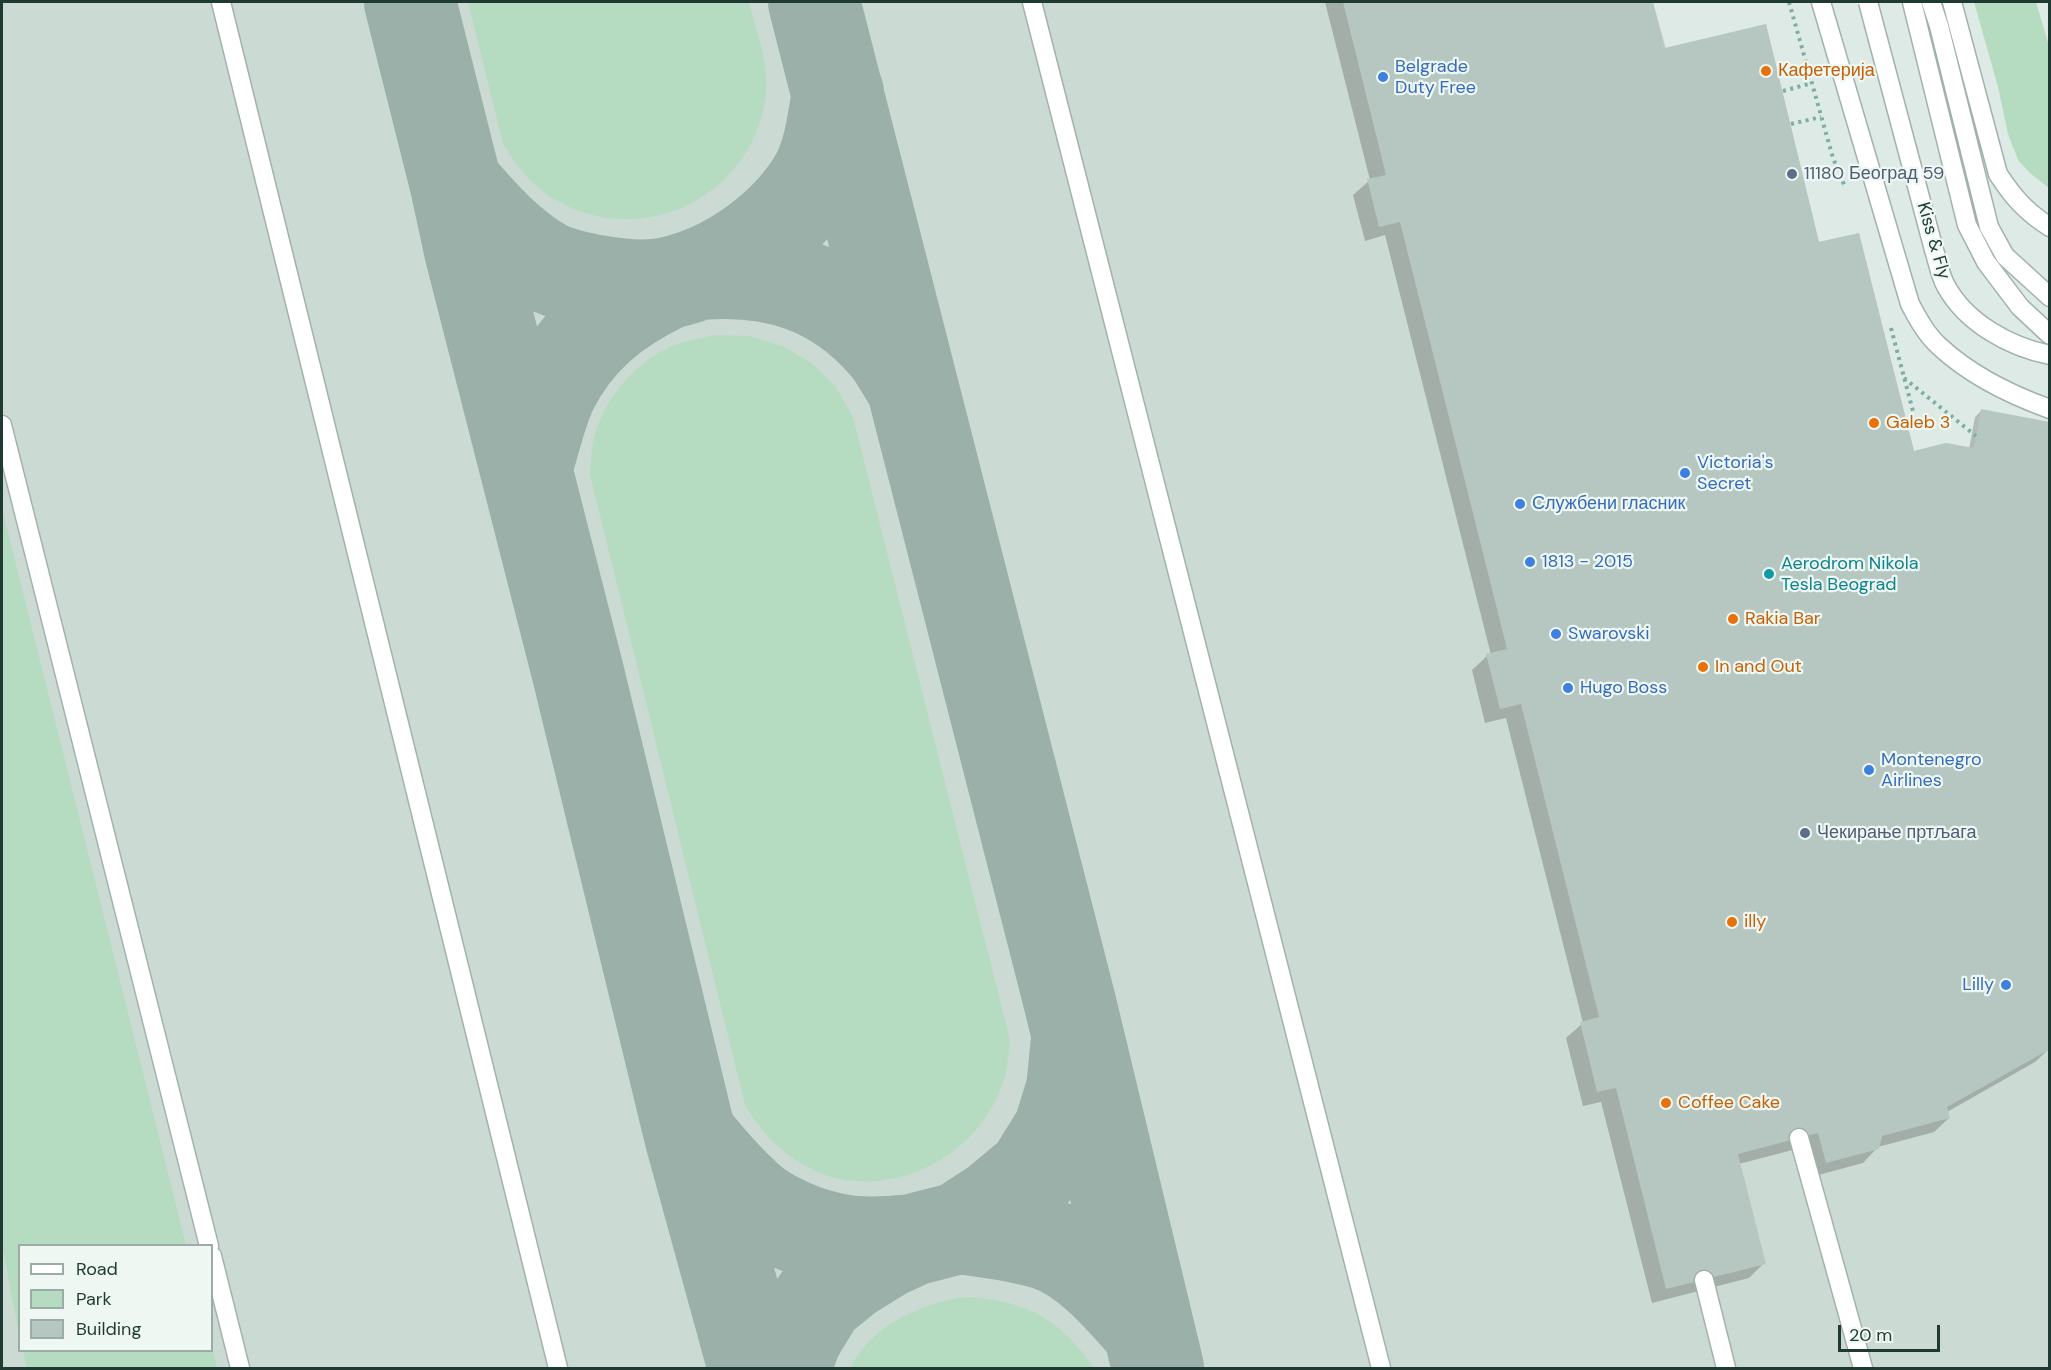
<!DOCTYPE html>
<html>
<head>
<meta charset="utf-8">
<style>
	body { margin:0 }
	#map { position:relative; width:2051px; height:1370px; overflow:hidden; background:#deeae5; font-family:"DM Sans",sans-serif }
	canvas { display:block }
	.frame { position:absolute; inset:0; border:3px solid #1f3a33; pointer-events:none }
	.legend { position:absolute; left:18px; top:1244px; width:195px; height:108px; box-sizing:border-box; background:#eef7f2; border:2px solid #9baba6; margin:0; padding:8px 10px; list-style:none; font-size:18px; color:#1f3a33 }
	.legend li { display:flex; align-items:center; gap:12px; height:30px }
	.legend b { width:30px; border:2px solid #9baba6 }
	.scale { position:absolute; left:1838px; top:1325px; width:102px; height:27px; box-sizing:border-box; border:3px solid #1f3a33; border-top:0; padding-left:8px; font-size:18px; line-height:21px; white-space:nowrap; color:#1f3a33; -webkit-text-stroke:4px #eef7f2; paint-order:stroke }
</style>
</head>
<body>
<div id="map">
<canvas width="2051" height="1370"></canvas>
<div class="frame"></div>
<ul class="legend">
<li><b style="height:8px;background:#fff"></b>Road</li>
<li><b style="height:16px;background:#b5dcc1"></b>Park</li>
<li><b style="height:16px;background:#b6c7c1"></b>Building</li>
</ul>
<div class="scale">20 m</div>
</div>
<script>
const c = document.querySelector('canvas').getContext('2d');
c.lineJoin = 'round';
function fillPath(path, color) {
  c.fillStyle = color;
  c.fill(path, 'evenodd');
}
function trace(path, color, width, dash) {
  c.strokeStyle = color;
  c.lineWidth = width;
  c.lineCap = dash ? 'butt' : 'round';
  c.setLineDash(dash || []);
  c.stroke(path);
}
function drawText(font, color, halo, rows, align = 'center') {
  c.font = font + ' "DM Sans",sans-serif';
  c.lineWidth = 4.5;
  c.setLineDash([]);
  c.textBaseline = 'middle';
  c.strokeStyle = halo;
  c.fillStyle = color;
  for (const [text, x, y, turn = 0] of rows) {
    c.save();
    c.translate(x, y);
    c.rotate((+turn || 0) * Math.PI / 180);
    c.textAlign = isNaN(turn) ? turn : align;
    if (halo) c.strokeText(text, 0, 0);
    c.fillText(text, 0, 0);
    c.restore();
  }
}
fillPath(new Path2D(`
	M2 2H1653L1666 48 1766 24 1819 242 1859 233 1914 451 1946 443 2049 464V1368H2ZM20 1246H212V1350H20Z`), '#ccdad4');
fillPath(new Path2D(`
	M468 2H749C756 31 770 64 766 95 753 198 640 252 552 198 531 185 516 165 503 144Z
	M1974 2H2036L2049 46V188L2030 173 2018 160 2008 134 1998 87Z
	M715 335 749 336 782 346 812 363 836 387 853 417 1010 1040C1008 1058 1007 1076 999 1093 967 1168 869 1209 797 1161 774 1146 759 1128 745 1105L590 475C591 464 591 453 593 442 602 398 640 355 683 342 694 339 705 338 715 335Z
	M2 508 186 1245 20 1246 19 1333 2 1245Z
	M963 1297C1023 1299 1060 1318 1094 1368H850C872 1325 918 1305 963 1297Z
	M212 1346 217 1368H27L23 1351 212 1350Z`), '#b5dcc1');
fillPath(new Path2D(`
	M1325 2H1652L1664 50 1818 244 1913 453 1969 449 1975 417 1982 410 2050 1048 2035 1062 1947 1112 1949 1118 1934 1132 1878 1147 1863 1163 1811 1177 1804 1147 1739 1164 1764 1263 1749 1278 1652 1303 1601 1102 1583 1106 1566 1038 1583 1023 1506 718 1485 723 1472 670 1487 656 1491 655 1385 235 1365 241 1353 195 1370 180Z`), '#0003');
trace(new Path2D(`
	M410 2 456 185 470 250 578 673 690 1135 754 1368
	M814 2 1070 1003 1158 1368
	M456 185C482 215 509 245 543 265 557 273 576 277 591 280 614 284 645 288 668 283 726 271 786 228 816 177 830 152 833 121 838 93
	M701 274C774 268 836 288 885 345 895 356 902 370 910 383
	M526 469C534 444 540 415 551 391 577 338 615 309 666 284
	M690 1135C709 1159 729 1182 752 1202 763 1212 778 1219 791 1225 835 1244 865 1245 912 1240
	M959 1228C988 1232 1018 1235 1046 1244 1087 1257 1121 1299 1149 1330
	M785 1368 796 1337 819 1299 850 1274 884 1253 912 1240 959 1228 996 1204 1033 1173 1059 1131 1072 1089 1077 1040`), '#9cb0aa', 92);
fillPath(new Path2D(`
	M1343 2H1653L1665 48 1766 24 1819 242 1859 233 1914 451 1946 443 1974 448 1981 409 2050 422V1049L1947 1107 1950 1118 1882 1136 1879 1149 1826 1163 1818 1133 1738 1154 1766 1264 1666 1289 1616 1088 1597 1092 1580 1022 1599 1017 1521 704 1500 709 1486 654 1507 649 1400 222 1379 227 1367 179 1386 175Z`), '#b6c7c1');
const minor = new Path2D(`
	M221 2 558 1368
	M1032 2 1381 1368
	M1821 2 1910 304C1918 319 1926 334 1939 346 1970 375 2011 395 2050 409
	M1912 2 1967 225 1986 262 2020 307 2050 335
	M1931 2 1939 26 1989 227 2005 256 2050 297
	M1952 2 1998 174C2013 197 2026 212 2050 227
	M2 425 209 1246
	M1799 1138 1863 1368
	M212 1256 240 1368
	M1704 1280 1726 1368`);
trace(minor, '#a1b2ac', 21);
trace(new Path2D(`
	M1789 2 1833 158 1845 187
	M1783 91 1812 83
	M1791 124 1821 117
	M1891 328 1914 415
	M1904 378 1976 436`), '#7daea0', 4, [3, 4.5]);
trace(minor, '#fff', 18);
const minorBridge = new Path2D(`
	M1868 2 1934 250C1938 262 1940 276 1946 286 1966 323 2010 347 2050 355`);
trace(minorBridge, '#a1b2ac', 21, []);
trace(minorBridge, '#fff', 18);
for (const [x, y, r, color] of [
	[1766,71,6,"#e8710a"],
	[1383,77,6,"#3f7fe0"],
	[1792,174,6,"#5c6f8a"],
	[1874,423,6,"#e8710a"],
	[1685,473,6,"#3f7fe0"],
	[1520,504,6,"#3f7fe0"],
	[1530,562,6,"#3f7fe0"],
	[1769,574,6,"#0f9aa8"],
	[1733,619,6,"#e8710a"],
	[1556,634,6,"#3f7fe0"],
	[1703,667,6,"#e8710a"],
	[1568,688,6,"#3f7fe0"],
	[1869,770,6,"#3f7fe0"],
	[1805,833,6,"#5c6f8a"],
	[1732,922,6,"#e8710a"],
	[2006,985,6,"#3f7fe0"],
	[1666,1103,6,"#e8710a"]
]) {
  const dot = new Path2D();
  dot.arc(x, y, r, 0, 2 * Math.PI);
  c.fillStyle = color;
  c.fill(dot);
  trace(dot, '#eef7f2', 2);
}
drawText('18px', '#366cbe', '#eef7f2', [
	["Belgrade",1395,67],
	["Duty Free",1395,88],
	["Victoria's",1697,463],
	["Secret",1697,484],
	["Службени гласник",1532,504],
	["1813 - 2015",1542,562],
	["Swarovski",1568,634],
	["Hugo Boss",1580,688],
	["Montenegro",1881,760],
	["Airlines",1881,781],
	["Lilly",1994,985,"right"]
], 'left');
drawText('18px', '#c56008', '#eef7f2', [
	["Кафетерија",1778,71],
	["Galeb 3",1886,423],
	["Rakia Bar",1745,619],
	["In and Out",1715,667],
	["illy",1744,922],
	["Coffee Cake",1678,1103]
], 'left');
drawText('18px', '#4e5e75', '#eef7f2', [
	["11180 Београд 59",1804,174],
	["Чекирање пртљага",1817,833]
], 'left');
drawText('18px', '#1f3a33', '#eef7f2', [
	["Kiss & Fly",1933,241,74]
]);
drawText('18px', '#0d838f', '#eef7f2', [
	["Aerodrom Nikola",1781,564],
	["Tesla Beograd",1781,585]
], 'left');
</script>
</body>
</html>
